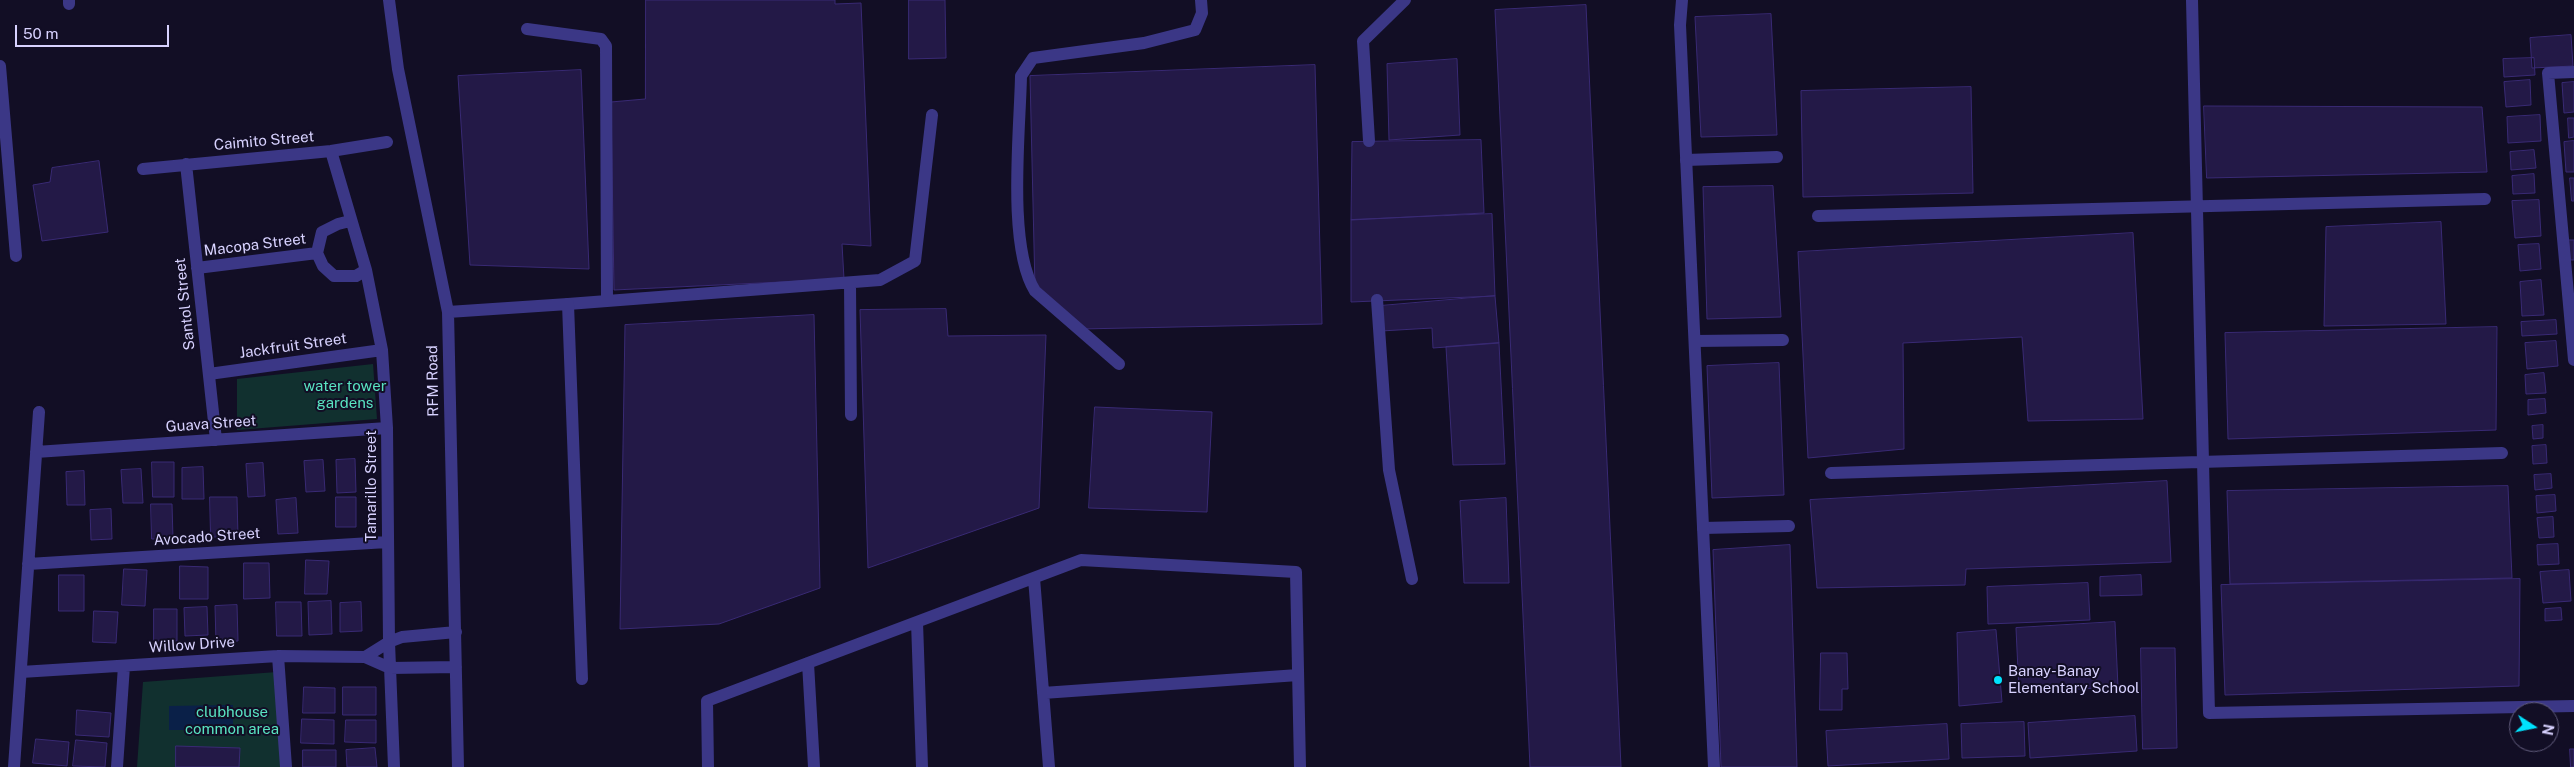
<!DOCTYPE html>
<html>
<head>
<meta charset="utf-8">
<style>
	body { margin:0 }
	#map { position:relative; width:2574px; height:767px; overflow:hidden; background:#120e25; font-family:"Public Sans",sans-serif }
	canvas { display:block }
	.north { position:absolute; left:2509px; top:702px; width:50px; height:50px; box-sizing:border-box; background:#120e25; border:1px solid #615c7c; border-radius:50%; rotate:101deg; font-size:14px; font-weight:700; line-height:20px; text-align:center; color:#d8d2ff }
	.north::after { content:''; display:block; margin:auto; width:18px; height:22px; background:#00e2fd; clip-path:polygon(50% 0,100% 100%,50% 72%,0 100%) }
	.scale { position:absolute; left:15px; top:25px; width:154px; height:22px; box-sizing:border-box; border:2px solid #d8d2ff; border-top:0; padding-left:6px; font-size:15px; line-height:18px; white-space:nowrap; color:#d8d2ff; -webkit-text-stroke:4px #120e25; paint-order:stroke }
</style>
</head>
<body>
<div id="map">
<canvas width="2574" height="767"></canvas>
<div class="north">N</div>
<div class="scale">50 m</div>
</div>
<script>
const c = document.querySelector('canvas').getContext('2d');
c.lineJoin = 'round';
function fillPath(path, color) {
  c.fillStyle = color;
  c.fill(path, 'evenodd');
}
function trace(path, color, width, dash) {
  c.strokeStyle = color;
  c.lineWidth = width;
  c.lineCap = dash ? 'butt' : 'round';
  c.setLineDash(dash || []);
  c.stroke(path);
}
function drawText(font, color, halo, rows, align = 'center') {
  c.font = font + ' "Public Sans",sans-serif';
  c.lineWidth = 4;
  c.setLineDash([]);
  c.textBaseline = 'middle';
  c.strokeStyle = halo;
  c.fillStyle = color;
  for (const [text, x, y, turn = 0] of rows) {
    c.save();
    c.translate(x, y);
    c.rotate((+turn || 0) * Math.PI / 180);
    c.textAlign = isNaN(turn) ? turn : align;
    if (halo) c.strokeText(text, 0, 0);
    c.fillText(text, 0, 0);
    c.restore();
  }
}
fillPath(new Path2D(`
	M373 364 377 419 237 430V379Z
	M277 672 284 767H137L143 682Z`), '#11302f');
fillPath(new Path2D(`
	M233 705V730H169V706Z`), '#0a2048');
const building = new Path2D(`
	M646 0H835V4L861 3 871 246 842 244 844 279 614 290 611 102 645 99Z
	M909 0H945L946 58 909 59Z
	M1586 5 1621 767H1530L1495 10Z
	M1771 14 1777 135 1701 137 1695 17Z
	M2571 35 2573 66 2532 68 2530 38Z
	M2534 58 2535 75 2504 77 2503 59Z
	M1457 59 1460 135 1389 140 1387 64Z
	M1315 65 1322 324 1080 329 1035 288 1030 76Z
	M581 70 589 269 470 265 458 76Z
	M2530 80 2531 105 2506 107 2504 82Z
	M2574 82V112L2564 113 2562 83Z
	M1971 87 1973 193 1803 197 1801 91Z
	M2204 106 2482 107 2487 172 2207 178Z
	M2540 115 2541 141 2508 143 2507 117Z
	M2568 118H2574V137L2569 138Z
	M1481 140 1484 213 1351 220 1352 142Z
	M2574 141V172H2566L2564 142Z
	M2534 150 2536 168 2511 170 2510 152Z
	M99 161 108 232 42 241 33 185 50 182 52 168Z
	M2534 174 2535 193 2513 194 2512 176Z
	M2570 178H2574V201H2572Z
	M1773 186 1781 317 1707 319 1703 187Z
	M2539 200 2541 236 2515 238 2512 201Z
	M1492 214 1495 296 1351 302V220Z
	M2441 222 2446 324 2324 326 2326 227Z
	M2133 233 2143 419 2028 421 2022 337 1903 343 1904 449 1808 458 1798 252Z
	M2569 240H2574V260H2571Z
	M2539 244 2541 269 2520 271 2518 245Z
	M2541 280 2544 315 2522 316 2520 282Z
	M1495 296 1499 343 1433 348 1432 328 1381 331 1380 306Z
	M946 309 948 336 1046 335 1039 508 868 568 860 310Z
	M814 315 820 588 719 624 620 629 625 325Z
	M2556 320 2557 334 2522 336 2521 322Z
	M2497 327 2496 430 2228 439 2225 333Z
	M2556 341 2558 366 2527 369 2525 343Z
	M1499 343 1505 464 1453 465 1446 347Z
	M1779 363 1784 495 1712 498 1707 366Z
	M2544 373 2546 393 2526 394 2525 375Z
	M2545 399 2546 413 2528 415V400Z
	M1095 407 1212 412 1207 512 1089 508Z
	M2543 425V438L2533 439 2532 426Z
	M2546 445 2547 463 2533 464 2532 446Z
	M355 459 356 492 337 493 336 460Z
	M323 460 325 491 306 492 304 461Z
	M152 462H174V497H153Z
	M263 463 265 496 248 497 246 464Z
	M203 467 204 499H182V468Z
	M141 469 143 503H123L121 470Z
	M84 471 85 505H67L66 472Z
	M2551 474 2552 488 2535 490 2534 475Z
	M2167 481 2171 562 1966 569 1965 585 1817 588 1810 500Z
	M2508 486 2512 578 2230 584 2227 491Z
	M2555 495 2556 511 2537 513 2536 496Z
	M210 497H237L238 537H211Z
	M336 497H356V527H336Z
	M296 498 298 533 278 534 276 500Z
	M1506 498 1509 583H1464L1460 501Z
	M151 504H172L173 539H152Z
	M111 509 112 539 91 540 90 510Z
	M2553 517 2554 537 2539 538 2537 518Z
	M2558 544 2559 564 2538 565 2537 545Z
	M1790 545 1797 767H1721L1713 550Z
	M306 560 329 561 327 594H305Z
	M244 563H269L270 598 244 599Z
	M180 566 208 567V599H180Z
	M124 569 147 570 145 606 122 605Z
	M2569 570 2571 601 2543 603 2540 572Z
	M59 575H84V611H59Z
	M2141 575 2142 595 2100 596V577Z
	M2520 579 2519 686 2225 695 2221 585Z
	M2088 583 2090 620 1988 624 1987 587Z
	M331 601 332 634 309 635 308 602Z
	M276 602H301L302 636H277Z
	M361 602 362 631 340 632V603Z
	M237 605 238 641 216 642 215 606Z
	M207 607 208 635 185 636 184 608Z
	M2561 608 2562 620 2545 621V609Z
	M154 609H177V641H154Z
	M94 611 118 612 116 643 93 642Z
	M2115 622 2118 687 2019 692 2016 628Z
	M1996 630 2002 702 1959 706 1957 633Z
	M2141 648H2175L2177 748 2143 749Z
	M1821 653H1847L1848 689H1842V710H1820Z
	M304 687 335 688V713H303Z
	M343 687H376V715H343Z
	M77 710 111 713 109 737 76 735Z
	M2135 716 2137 751 2030 758 2028 723Z
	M302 719 334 720V744L301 743Z
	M346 720H376V743L345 742Z
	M2024 722 2025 756 1962 758 1961 724Z
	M1947 724 1949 759 1828 766 1826 731Z
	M36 739 69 742 67 766 33 763Z
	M76 740 107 743 105 767 73 766Z
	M176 746 240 748 239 767H176Z
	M375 748 377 767H347L346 750Z
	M2570 749H2574V767H2571Z
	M303 750H336V767H303Z`);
fillPath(building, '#231947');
trace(building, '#392a74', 1);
trace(new Path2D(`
	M2192 0 2209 713 2574 706
	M527 29 601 39 606 46 607 301
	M1369 141 1363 41 1405 0
	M1686 160 1777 157
	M1818 216 2485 199
	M850 283 851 415
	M1377 300 1389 470 1412 579
	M568 304 880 280 915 261 932 115
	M1695 341 1783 340
	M1119 364 1035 291C1007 246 1020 131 1021 76L1033 58 1144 43 1195 30 1202 13 1201 0
	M1831 473 2502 453
	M1703 528 1789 526`), '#3b3786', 12);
trace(new Path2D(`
	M69 0V4
	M389 0 398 69 448 312 458 767
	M1682 0 1680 25 1714 767
	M0 66 16 256
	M2574 72 2548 73 2574 360
	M331 151 366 270 382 350 387 428 389 642 394 767
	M186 164 216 440
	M143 169 331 151 387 142
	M350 221 338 224 322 232 317 253 323 266 334 276H356L366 270
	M197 268 317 253
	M448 312 568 304 582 679
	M209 374 382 350
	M36 452 387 428
	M28 564 387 542
	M1034 578 1049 767
	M917 622 922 767
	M278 656 286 767
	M365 657 389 642 402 637 456 632
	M808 663 814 767
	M21 672 278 656 365 657 390 668 456 667
	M1043 693 1298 675
	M14 767 39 412
	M117 767 124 666
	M708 767 707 701 1081 560 1296 572 1300 767`), '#3b3786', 12);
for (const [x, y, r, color] of [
	[1998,680,5,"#00e2fd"]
]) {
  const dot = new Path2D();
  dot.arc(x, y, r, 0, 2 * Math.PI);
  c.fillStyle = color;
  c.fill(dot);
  trace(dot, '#120e25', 2);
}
drawText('15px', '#d8d2ff', '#120e25', [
	["Caimito Street",264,141,-5],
	["Macopa Street",255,245,-7],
	["Santol Street",185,304,-96],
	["Jackfruit Street",293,346,-8],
	["RFM Road",433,381,-91],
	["Guava Street",211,424,-4],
	["Tamarillo Street",371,486,-90],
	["Avocado Street",207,537,-4],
	["Willow Drive",192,645,-4]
]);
drawText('15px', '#59e4c2', '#120e25', [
	["water tower",345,386],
	["gardens",345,403],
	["clubhouse",232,712],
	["common area",232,729]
]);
drawText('15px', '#d8d2ff', '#120e25', [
	["Banay-Banay",2008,671],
	["Elementary School",2008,688]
], 'left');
</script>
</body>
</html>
